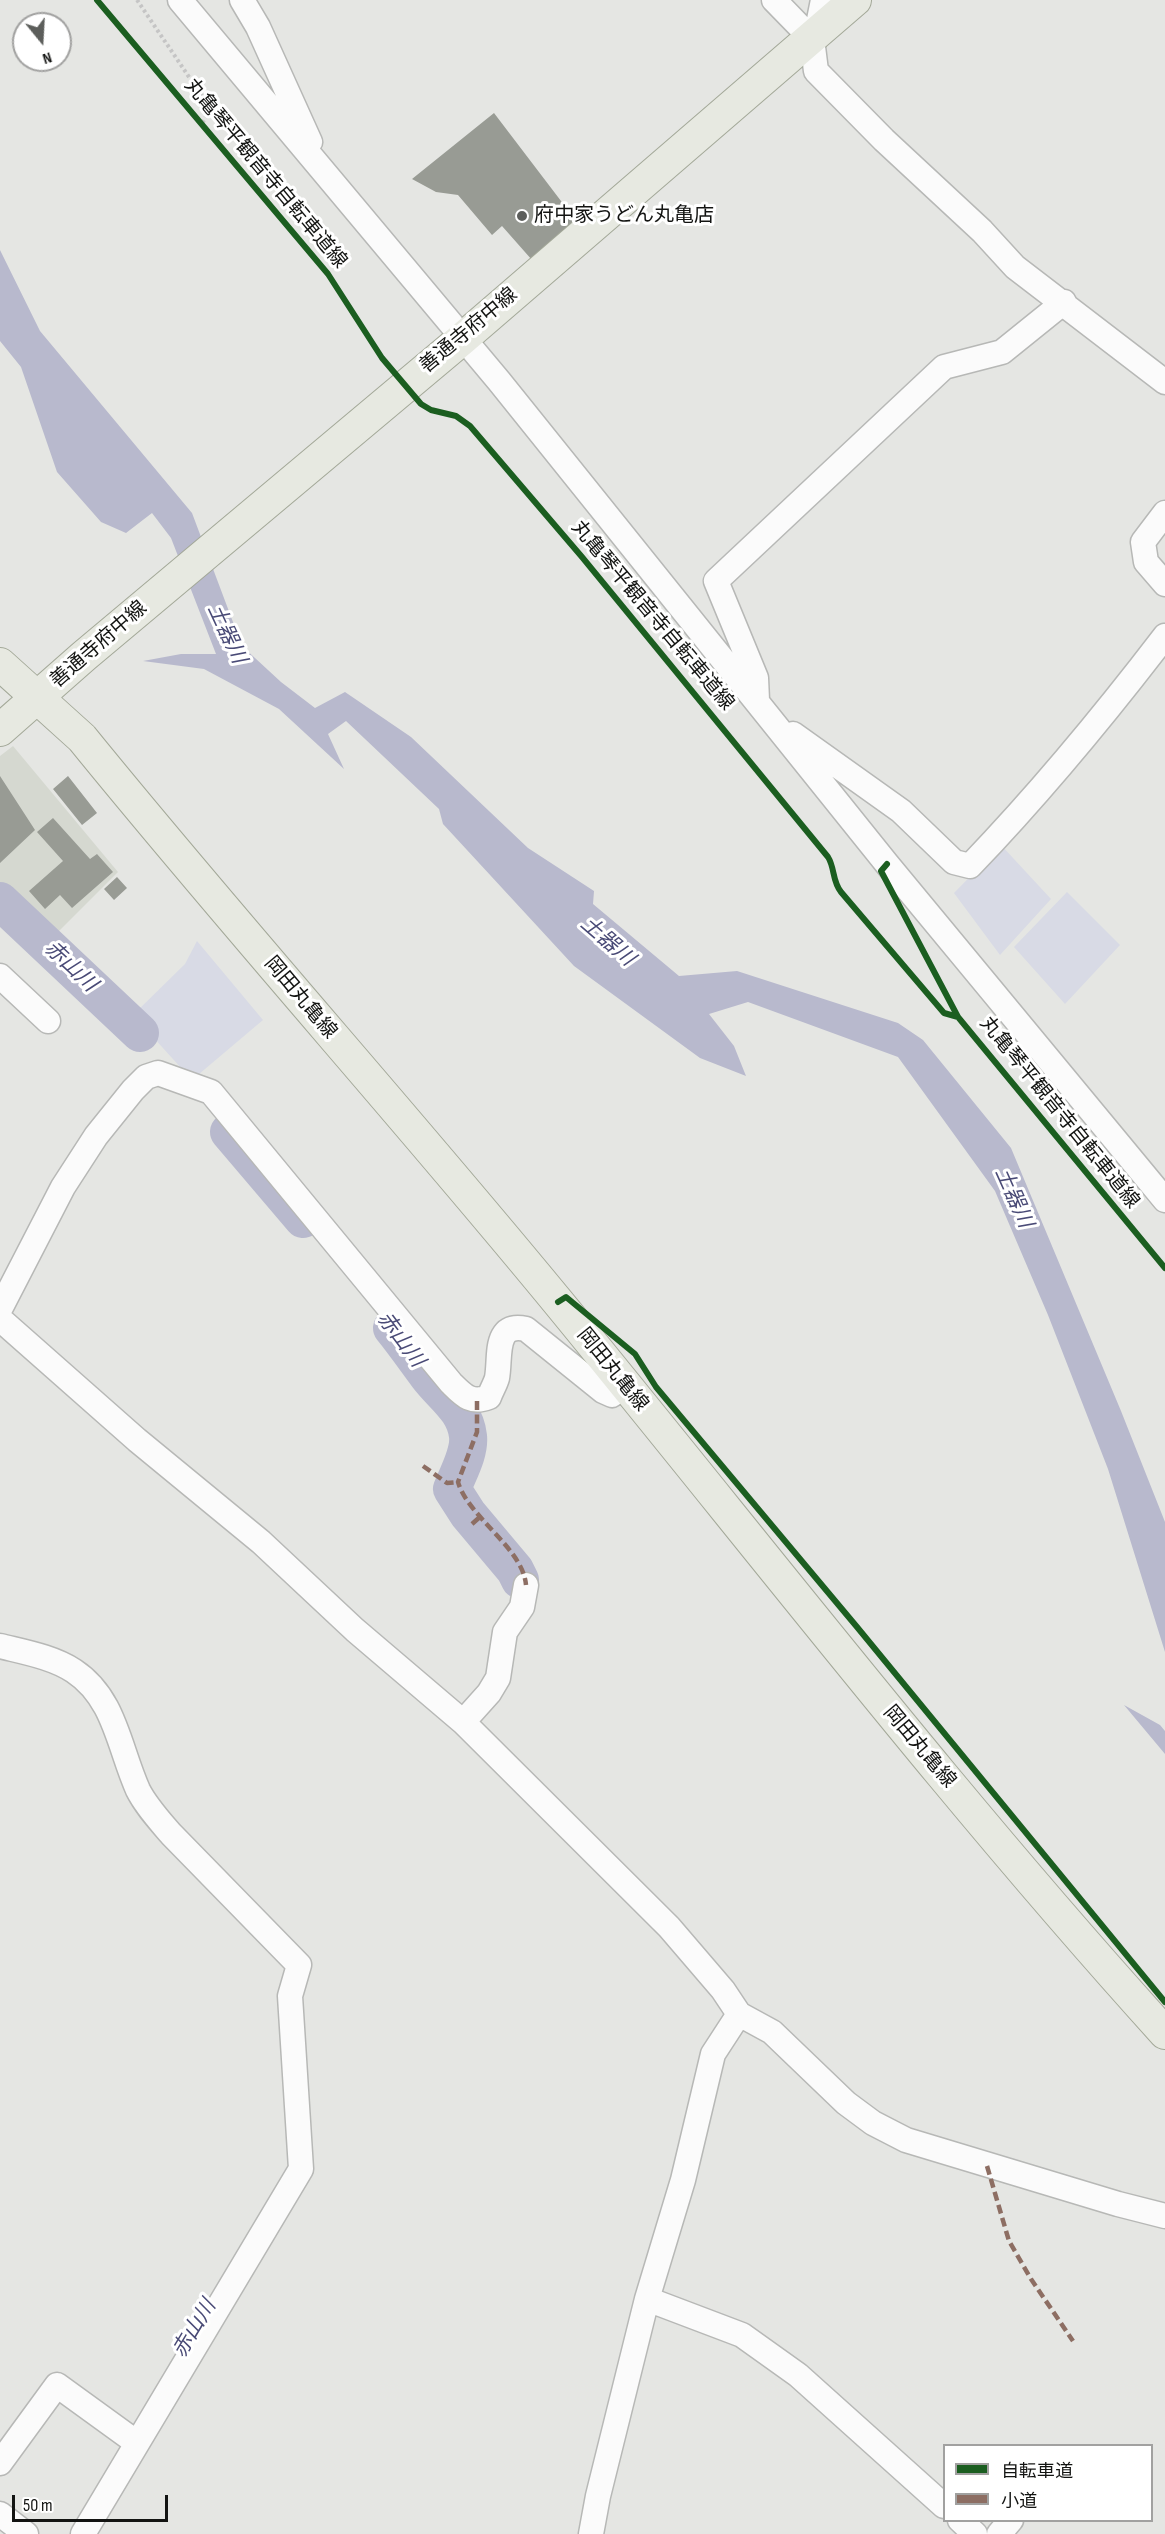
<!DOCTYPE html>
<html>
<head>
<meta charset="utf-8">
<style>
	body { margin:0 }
	#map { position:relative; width:1165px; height:2534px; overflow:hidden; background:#e5e6e3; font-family:"Sofia Sans Condensed","Noto Sans JP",sans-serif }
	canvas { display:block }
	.legend { position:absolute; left:943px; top:2444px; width:210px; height:78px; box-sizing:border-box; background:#fff; border:2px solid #a1a1a0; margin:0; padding:8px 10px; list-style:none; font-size:18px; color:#131412 }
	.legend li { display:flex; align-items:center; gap:12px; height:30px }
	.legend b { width:30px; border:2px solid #a1a1a0 }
	.north { position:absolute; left:12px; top:12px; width:60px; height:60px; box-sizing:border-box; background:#fff; border:2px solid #a1a1a0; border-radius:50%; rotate:162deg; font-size:16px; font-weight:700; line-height:24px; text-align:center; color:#131412 }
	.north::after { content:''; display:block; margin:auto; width:21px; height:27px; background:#5c5e5b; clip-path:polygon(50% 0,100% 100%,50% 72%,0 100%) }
	.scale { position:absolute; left:12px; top:2495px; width:156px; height:27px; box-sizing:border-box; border:3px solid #131412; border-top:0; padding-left:8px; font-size:18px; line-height:21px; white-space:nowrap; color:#131412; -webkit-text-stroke:4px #fff; paint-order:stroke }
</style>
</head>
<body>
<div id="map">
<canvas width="1165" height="2534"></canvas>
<ul class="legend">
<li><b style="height:8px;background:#1b5e20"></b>自転車道</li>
<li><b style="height:8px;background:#8d6e63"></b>小道</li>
</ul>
<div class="north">N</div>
<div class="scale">50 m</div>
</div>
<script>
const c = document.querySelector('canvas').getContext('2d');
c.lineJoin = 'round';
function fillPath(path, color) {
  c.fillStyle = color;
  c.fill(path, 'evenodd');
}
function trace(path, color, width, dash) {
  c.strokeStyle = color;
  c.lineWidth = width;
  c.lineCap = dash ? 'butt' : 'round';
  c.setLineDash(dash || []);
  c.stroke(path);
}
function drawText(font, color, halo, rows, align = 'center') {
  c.font = font + ' "Sofia Sans Condensed","Noto Sans JP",sans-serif';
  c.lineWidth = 6;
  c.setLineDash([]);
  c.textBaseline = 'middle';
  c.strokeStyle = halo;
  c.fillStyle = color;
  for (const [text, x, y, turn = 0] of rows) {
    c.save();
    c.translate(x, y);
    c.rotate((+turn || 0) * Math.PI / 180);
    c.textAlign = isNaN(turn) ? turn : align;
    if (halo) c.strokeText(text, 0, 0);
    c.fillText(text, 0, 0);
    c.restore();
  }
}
fillPath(new Path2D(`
	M13 746 118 872 53 937 0 886V756Z`), '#d5d8d0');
fillPath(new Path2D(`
	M1001 845 1051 899 1000 955 954 893Z
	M1067 892 1120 945 1065 1004 1014 947Z
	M197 941 263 1020 192 1080 133 1015 185 964Z`), '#d8dae5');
fillPath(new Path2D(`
	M0 250 40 331 192 513 242 646 281 682 315 708 345 692 411 737 528 848 594 891 593 904 679 976 737 971 898 1023 923 1040 1011 1148 1121 1411 1165 1522V1652L1108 1469 1048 1315 995 1191 898 1057 748 1002 709 1014 734 1046 746 1076 700 1058 574 966 443 824 439 809 346 721 328 734 344 769 279 709 204 669 143 661 181 654H216L171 538 152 513 126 533 101 522 57 472 21 367 0 341Z
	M1124 1705 1160 1725 1165 1731V1754Z`), '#b8b9cd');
trace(new Path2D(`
	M0 901 140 1033
	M229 1132 303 1219
	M392 1328C405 1344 416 1360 428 1376 443 1396 465 1409 468 1436 470 1453 458 1473 452 1489L468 1514 515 1570 520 1580`), '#b8b9cd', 38);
fillPath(new Path2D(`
	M494 113 577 222 532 260 502 226 492 235 458 195 436 192 412 179Z
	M0 776 35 830 0 863Z
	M68 776 97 813 82 825 53 789Z
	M53 818 90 859 97 854 113 872 72 908 60 895 45 909 29 891 63 861 37 832Z
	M117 877 127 888 114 900 104 889Z`), '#989b94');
const minor = new Path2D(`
	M180 0 499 381 887 864 1165 1200
	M242 0 258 27 310 142 307 146
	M774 0 812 39 816 71 884 140 982 231 1015 267 1165 382
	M816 35 823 0
	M1165 513 1143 542 1146 562 1165 584
	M757 700 756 678 716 581 944 367 1002 352 1064 302
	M793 734 901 811 954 862 970 866C1041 792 1103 717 1165 636
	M0 976 48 1021
	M0 1309 63 1187 96 1136 133 1090 146 1077 158 1073 211 1092 451 1383C464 1396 471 1404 489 1397 491 1391 495 1385 497 1378 501 1357 493 1322 526 1329L603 1391 612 1395 624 1386
	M0 1319 137 1440 261 1542 355 1630 463 1722 669 1927 723 1990 739 2014 772 2032 846 2103 873 2123 906 2140 1118 2204 1165 2216
	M0 1646C24 1652 53 1657 74 1671 115 1698 119 1748 138 1790 146 1806 159 1820 171 1834L299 1965 290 1996 301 2169 83 2534
	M463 1722 489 1693 498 1678 505 1632 522 1607 526 1585
	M647 2299 742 2335 798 2375 944 2506
	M0 2463 57 2385 137 2443
	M0 2514 26 2534
	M960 2520 975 2534
	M591 2534 598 2496 647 2299 683 2180 713 2054 739 2014
	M999 2534 1011 2520`);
const major = new Path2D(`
	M0 664 82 738C237 929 402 1112 558 1302 759 1547 952 1798 1165 2033
	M0 730 84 656 462 339 855 0`);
trace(minor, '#b7b8b6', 27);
trace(major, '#a3a898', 34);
trace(new Path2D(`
	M137 0 210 108 202 124`), '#c5c5c5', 4, [3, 3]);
trace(minor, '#fbfbfb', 24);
trace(major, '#e7e9e1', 32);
trace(new Path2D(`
	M477 1401V1432L458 1482C468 1517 523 1548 526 1585
	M423 1466 447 1483 458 1482
	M472 1524 481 1516
	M987 2166 1009 2241 1031 2279 1073 2341`), '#8d6e63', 4.5, [9, 4.5]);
trace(new Path2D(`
	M97 0 328 274 382 358 421 404 431 410 456 416 470 426 582 557 828 857C835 868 832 881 841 892L944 1013 958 1017 1165 1268
	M887 864 881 871 958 1017
	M558 1302 566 1297 635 1354 656 1387 857 1627 1165 2002`), '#1b5e20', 6);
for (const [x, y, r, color] of [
	[522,216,6,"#5c5e5b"]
]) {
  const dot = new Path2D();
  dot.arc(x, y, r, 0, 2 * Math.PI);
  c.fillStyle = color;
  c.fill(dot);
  trace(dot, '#fff', 2);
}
drawText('20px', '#131412', '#fff', [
	["丸亀琴平観音寺自転車道線",265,174,50],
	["善通寺府中線",469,331,-40],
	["丸亀琴平観音寺自転車道線",652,616,50],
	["善通寺府中線",99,645,-41],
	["岡田丸亀線",300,998,50],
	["丸亀琴平観音寺自転車道線",1059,1113,51],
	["岡田丸亀線",612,1370,51],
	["岡田丸亀線",919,1747,50]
]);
drawText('20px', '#131412', '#fff', [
	["府中家うどん丸亀店",534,216]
], 'left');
drawText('italic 21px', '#494a76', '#fff', [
	["土器川",226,634,65],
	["土器川",607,942,41],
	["赤山川",70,967,43],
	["土器川",1013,1198,66],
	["赤山川",400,1340,53],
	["赤山川",195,2329,-59]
]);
</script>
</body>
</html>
